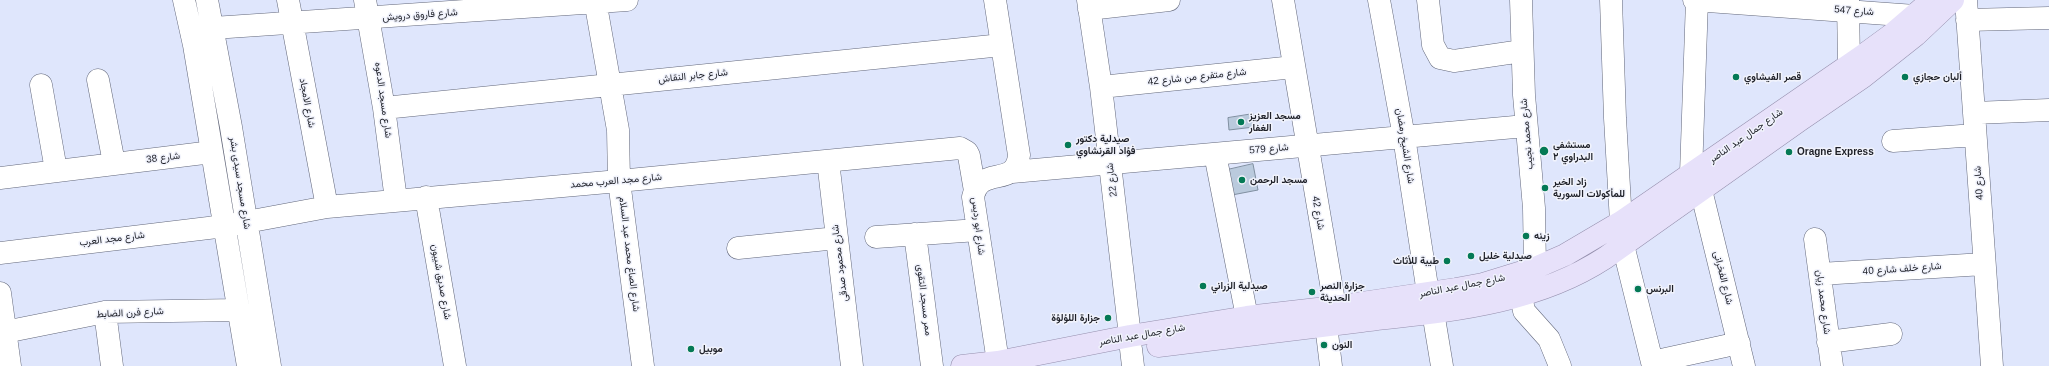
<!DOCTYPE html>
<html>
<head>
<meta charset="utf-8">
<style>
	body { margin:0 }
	canvas { display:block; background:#dfe6fc }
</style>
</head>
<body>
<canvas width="2049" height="366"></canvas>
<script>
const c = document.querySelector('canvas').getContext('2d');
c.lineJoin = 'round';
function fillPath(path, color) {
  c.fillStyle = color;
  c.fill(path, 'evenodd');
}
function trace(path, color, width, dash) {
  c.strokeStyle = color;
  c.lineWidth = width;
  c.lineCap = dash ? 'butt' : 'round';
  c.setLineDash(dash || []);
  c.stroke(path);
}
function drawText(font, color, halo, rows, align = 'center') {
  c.font = font + ' Helvetica,Vazirmatn,sans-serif';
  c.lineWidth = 3;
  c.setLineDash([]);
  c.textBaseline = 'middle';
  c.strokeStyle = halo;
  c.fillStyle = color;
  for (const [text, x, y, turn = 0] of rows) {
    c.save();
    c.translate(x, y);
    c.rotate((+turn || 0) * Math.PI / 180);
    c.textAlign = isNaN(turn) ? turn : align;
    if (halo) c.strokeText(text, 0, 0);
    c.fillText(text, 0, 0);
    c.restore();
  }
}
const building = new Path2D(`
	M1253 114 1254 127 1229 130 1228 118Z
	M1253 164 1258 190 1232 195 1227 170Z`);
fillPath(building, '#bacadd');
trace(building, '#808fa0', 1);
const minor = new Path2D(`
	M184 0 194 45 248 366
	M207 0 231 127 270 366
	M288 0 327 207
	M365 0 384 108 396 200
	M595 0 618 130 619 181 643 366
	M995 0 1019 155C1016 189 980 164 973 197L998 362
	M1088 0 1101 87 1130 336
	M1283 0 1335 307
	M1379 0 1404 137 1428 293
	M1428 0 1433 45 1440 58 1454 61 1522 51
	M1521 0 1524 95 1534 208 1535 268
	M1611 0 1615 118 1621 222
	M1694 0 1915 16
	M1848 0 1849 65
	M1966 0 1992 366
	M1089 9 1169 0
	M1967 20 2049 18
	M213 28 627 0
	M98 80 114 163
	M41 85 56 170
	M1101 87 1294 67
	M384 108 1002 45
	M1974 113 2049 110
	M1893 141 1975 135
	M1215 154 1247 317
	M828 161 852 366
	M1012 172 1526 126
	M1691 174 1697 0
	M0 178 212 152
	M1701 190 1744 366
	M426 197 455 366
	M915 234 932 366
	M876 237 978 230
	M1815 239 1832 366
	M1623 245 1653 366
	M738 248 837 238
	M0 253 225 226 327 207 619 181 960 148 967 152 969 156 975 191
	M1820 274 1984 264
	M0 293 10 366
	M1521 295 1524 311 1549 339 1560 366
	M105 312 112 366
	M1433 312 1442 366
	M1326 325 1331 366
	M0 333 105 312 238 310
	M1828 342 1891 334
	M1131 349 1133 366
	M1652 362 1739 343`);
const major = new Path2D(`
	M1158 346C1226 338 1294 329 1362 321 1445 311 1533 305 1605 258L1800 120 1863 77 1916 35 1953 0
	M962 366 998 362 1130 336 1247 317 1335 307 1456 289 1483 284 1535 268 1565 255 1621 222 1865 54 1891 35 1932 0`);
trace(minor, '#63687b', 23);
trace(major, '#9690ae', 23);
trace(minor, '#fff', 22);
trace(major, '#e7e1fa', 22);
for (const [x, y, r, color] of [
	[1736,77,4,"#047955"],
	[1905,77,4,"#047955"],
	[1241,122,4,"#047955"],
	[1068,145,4,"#047955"],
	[1544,151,5,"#047955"],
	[1789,152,4,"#047955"],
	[1242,180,4,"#047955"],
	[1545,188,4,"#047955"],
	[1526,236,4,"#047955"],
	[1471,256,4,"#047955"],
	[1447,261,4,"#047955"],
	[1203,286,4,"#047955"],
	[1638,289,4,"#047955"],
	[1312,292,4,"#047955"],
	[1108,318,4,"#047955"],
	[1324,345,4,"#047955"],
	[691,349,4,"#047955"]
]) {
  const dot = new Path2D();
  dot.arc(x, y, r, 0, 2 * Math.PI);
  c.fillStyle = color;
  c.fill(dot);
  trace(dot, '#f1f3fc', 1.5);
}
drawText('10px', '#1d1f27', '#f1f3fc', [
	["شارع 547",1854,11,4],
	["شارع فاروق درويش",420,15,-4],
	["شارع جابر النقاش",693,76,-6],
	["شارع متفرع من شارع 42",1197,77,-6],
	["شارع مسجد الدعوه",383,100,82],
	["شارع الامجاد",307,103,79],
	["شارع محمد نجيب",1527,134,-95],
	["شارع جمال عبد الناصر",1746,136,-35],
	["شارع الشيخ رمضان",1405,146,81],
	["شارع 579",1269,149,-5],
	["شارع 38",163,158,-7],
	["شارع 22",1112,180,-97],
	["شارع مجد العرب محمد",616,181,-5],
	["شارع مسجد سيدى بشر",240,183,81],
	["شارع 40",1979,183,-94],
	["شارع 42",1318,213,80],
	["شارع ابو رديس",978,226,83],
	["شارع مجد العرب",112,239,-7],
	["شارع الصاغ محمد عبد السلام",629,254,83],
	["شارع محمود صدقى",840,263,-97],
	["شارع خلف شارع 40",1902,269,-4],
	["شارع الفخرانى",1723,278,76],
	["شارع صديق شيبون",441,282,80],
	["شارع جمال عبد الناصر",1462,286,-11],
	["ممر مسجد التقوى",924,300,83],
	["شارع محمد زيان",1823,302,83],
	["شارع فرن الضابط",130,313,-3],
	["شارع جمال عبد الناصر",1142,335,-10]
]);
drawText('bold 10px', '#1d1f27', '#f1f3fc', [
	["قصر الفيشاوي",1744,77],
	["ألبان حجازي",1913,77],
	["مسجد العزيز",1249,116],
	["الغفار",1249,128],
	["صيدلية دكتور",1076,139],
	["فؤاد القرنشاوي",1076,151],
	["مستشفى",1553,145],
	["البدراوي ٢",1553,157],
	["Oragne Express",1797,152],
	["مسجد الرحمن",1250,180],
	["زاد الخير",1553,182],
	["للمأكولات السورية",1553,194],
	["زينه",1534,236],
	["صيدلية خليل",1479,256],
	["طيبة للأثاث",1439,261,"right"],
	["صيدلية الزراني",1211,286],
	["جزارة النصر",1320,286],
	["الحديثة",1320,298],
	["البرنس",1646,289],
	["جزارة اللؤلؤة",1100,318,"right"],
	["النون",1332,345],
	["موبيل",699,349]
], 'left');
</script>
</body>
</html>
